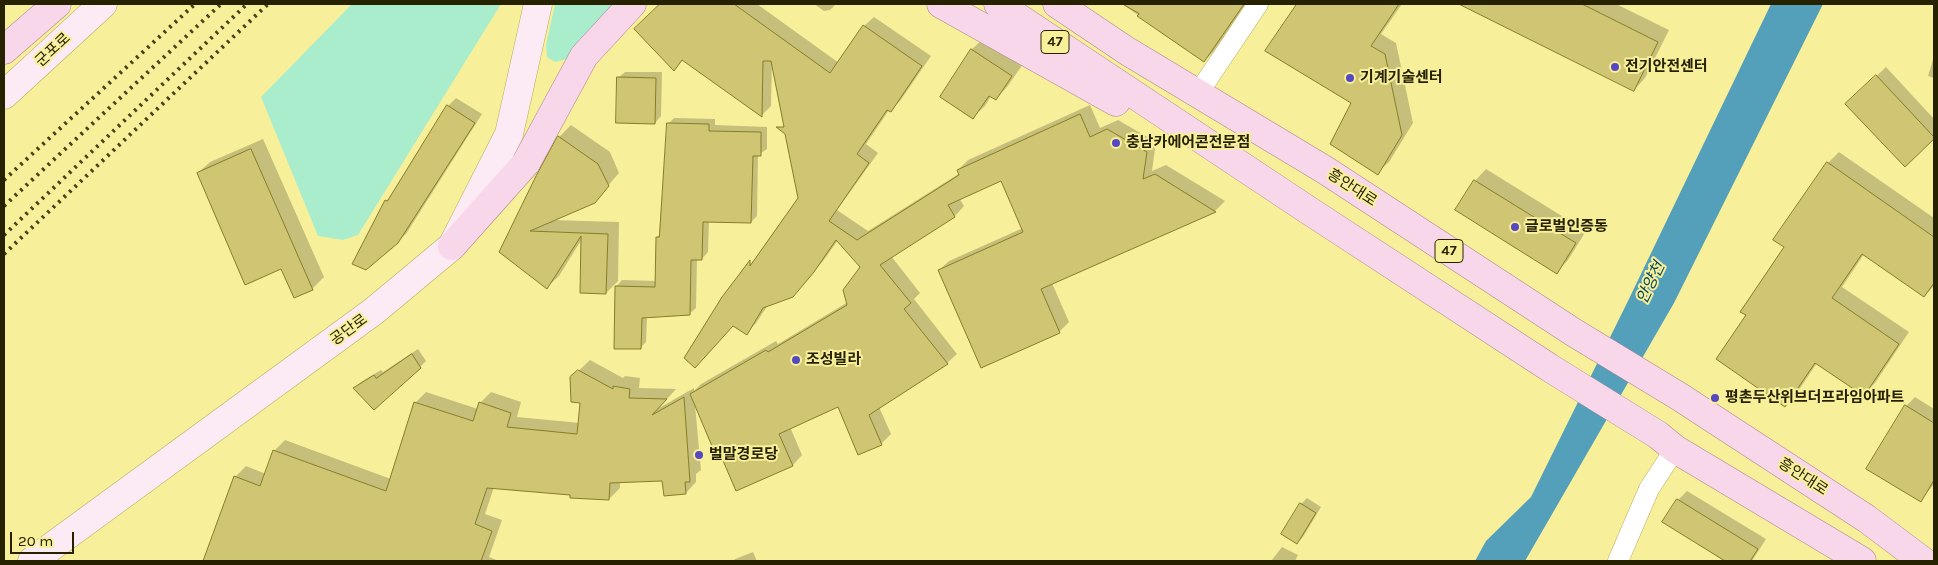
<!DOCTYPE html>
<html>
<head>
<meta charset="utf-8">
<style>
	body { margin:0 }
	#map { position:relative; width:1938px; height:565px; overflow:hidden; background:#f8ef9b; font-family:Karla,sans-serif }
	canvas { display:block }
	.frame { position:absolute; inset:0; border:5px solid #262200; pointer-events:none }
	.scale { position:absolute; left:10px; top:532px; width:64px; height:22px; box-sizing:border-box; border:2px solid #262200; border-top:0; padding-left:6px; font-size:15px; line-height:18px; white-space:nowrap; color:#262200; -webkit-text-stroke:4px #f8ef9b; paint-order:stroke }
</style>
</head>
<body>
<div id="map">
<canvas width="1938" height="565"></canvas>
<div class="frame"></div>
<div class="scale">20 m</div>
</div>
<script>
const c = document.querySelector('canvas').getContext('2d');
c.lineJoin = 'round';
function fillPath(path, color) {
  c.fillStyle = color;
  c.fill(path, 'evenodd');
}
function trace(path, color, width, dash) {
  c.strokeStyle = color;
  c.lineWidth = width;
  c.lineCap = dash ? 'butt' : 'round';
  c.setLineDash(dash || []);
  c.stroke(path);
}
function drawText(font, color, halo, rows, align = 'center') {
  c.font = font + ' Karla,"Noto Sans KR",sans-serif';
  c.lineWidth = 4;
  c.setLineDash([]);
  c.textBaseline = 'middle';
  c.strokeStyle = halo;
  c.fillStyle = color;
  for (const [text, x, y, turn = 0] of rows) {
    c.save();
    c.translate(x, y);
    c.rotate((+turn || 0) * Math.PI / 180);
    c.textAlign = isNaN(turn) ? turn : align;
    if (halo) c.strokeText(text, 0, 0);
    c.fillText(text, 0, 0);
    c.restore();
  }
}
fillPath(new Path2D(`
	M352 4H501L358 235 343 240 318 236 261 97Z
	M555 4H616L567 59 555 62 547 57 546 45Z`), '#aaedcc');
fillPath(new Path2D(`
	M1771 4H1823L1674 303 1525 561H1475L1486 541 1531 497 1627 303Z`), '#549fb9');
fillPath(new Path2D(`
	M662 4H757L839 63 864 26 874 17 931 56 900 101 890 111 889 110 866 144 878 153 837 210 868 231 960 173 958 170 968 160 1090 105 1100 128 1118 120 1156 142 1152 171 1166 165 1225 201 1215 211 1052 283 1069 322 1059 332 939 270 949 261 1023 228 1001 179 959 198 964 206 955 216 891 256 920 293 914 299 957 354 947 363 879 407 891 434 881 444 839 406 790 427 802 455 793 465 737 489 722 455 695 405 701 470 696 474V482L686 493 663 479 620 481V488L609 499 494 487 485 514 502 520 489 557 499 561H204L235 477 246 466 266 474 274 451 285 440 391 479 415 403 426 392 478 409 480 403 491 392 521 402 517 417 580 423 582 402 571 378 590 360 623 378 625 376 640 378 639 388 676 389 659 408 694 388V391L701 384 776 341 778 344 848 302 862 267 838 240 823 261 802 285 768 305 756 323 747 333 723 297 760 253 799 199 772 62 771 106 762 115 684 59 674 69 636 29Z
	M814 4H836L830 10 824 11Z
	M1122 4H1246L1214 51 1204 61Z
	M1298 4H1402L1381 34 1396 43 1413 123 1389 162 1377 173 1353 102 1267 51Z
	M1485 4H1616L1669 30 1645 78 1634 90 1481 13Z
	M984 38 1023 64 1007 87 996 99 991 96 985 106 973 117 941 96 972 49Z
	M1934 56V78L1928 76Z
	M1886 67 1934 119V138L1905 166 1847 104Z
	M625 72H662L661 116 655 123 618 78Z
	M456 98 482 114 406 234 397 242 386 201 394 192 448 106Z
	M674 118 715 119V125L767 127V149L758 155 757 216 751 222 709 221 708 252 702 259H697L696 308 689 314 647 316 646 342 640 348 616 287 622 280 656 281 657 237 661 234 668 124Z
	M571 125 610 152 619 173 594 202 552 220 619 222 618 281 606 293 582 239 559 276 547 287 500 252 559 137Z
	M263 139 324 277 312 289 282 267 198 173 210 162Z
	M1839 152 1934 218V286L1924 296 1864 254 1842 287 1909 332 1875 383 1864 394 1817 363 1796 394 1785 405 1747 315 1785 247 1828 163Z
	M1486 169 1586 231 1568 260 1557 272 1475 181Z
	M418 349 426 361 420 367 355 388 361 382 381 370 383 372Z
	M1915 397 1934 409V484L1921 500 1906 406Z
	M1687 491 1766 539 1752 561H1727L1664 522 1678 500Z
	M1307 498 1321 507 1303 537 1297 543 1301 504Z
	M1282 547 1298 555 1295 561H1271Z
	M753 552 757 561H733L735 559Z`), '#0003');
const building = new Path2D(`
	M660 4H734L830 73 863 25 922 66 891 112 887 110 857 154 869 163 829 221 857 240 959 175 957 170 1080 114 1090 137 1107 129 1147 152 1143 179 1155 174 1216 212 1041 289 1060 333 981 368 938 270 1023 232 1001 181 948 205 955 217 880 265 911 303 904 309 948 364 869 415 882 445 858 455 838 407 779 434 793 466 736 491 721 456 717 458 690 394 766 350 768 352 847 305 843 290 860 267 836 240 814 272 793 297 763 308 747 335 733 326 695 368 684 358 722 297 750 260V266L798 198 785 134 776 127H784L771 61H763L762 117 682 60 674 71 634 29Z
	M1123 4H1244L1204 62 1137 16 1139 14Z
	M1297 4H1399L1371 46 1385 54 1402 135 1378 175 1330 144 1351 103 1265 51Z
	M1459 4H1582L1658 42 1634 91Z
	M971 49 1012 76 996 100 989 96 973 119 940 97Z
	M1876 75 1934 137V139L1905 167 1845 104Z
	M617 77 656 78 655 124 616 123Z
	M447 105 475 123 398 243 366 270 352 264 385 200 387 201Z
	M667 123 709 124V131L761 132V156H753L751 223 703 222 702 260H691L690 315 642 318 641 349H614L615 286 655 287 656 237H659Z
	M558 136 598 164 609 186 595 203 530 231 608 234 606 294 580 293 581 236 547 289 499 252 536 176Z
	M251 149 313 290 294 298 281 269 245 285 197 173Z
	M1827 162 1934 237V283L1924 297 1862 254 1832 298 1899 344 1864 396 1815 363 1785 407 1716 359 1746 315 1740 312 1784 247 1773 240Z
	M1474 180 1576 243 1557 274 1455 210Z
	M412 354 421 368 374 410 353 388 374 375 376 378Z
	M578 370 613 389V386L630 389 629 398 667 399 652 415 684 397 690 482H685L686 494 664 496 662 481 610 483 609 500 570 498V495L487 488 475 524 492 531 481 561H203L234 476 260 486 273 450 386 491 414 402 473 421 479 402 511 413 507 427 577 434 580 403 571 402 570 377Z
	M1905 405 1934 423V480L1921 502 1866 469Z
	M1677 499 1758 549 1750 561H1725L1662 522Z
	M1300 503 1316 513 1297 544 1281 534Z`);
fillPath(building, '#cfc572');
trace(building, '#867d27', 1);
const street = new Path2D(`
	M1203 86 1258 4
	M1618 561 1649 489 1675 449`);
const secondary = new Path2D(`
	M4 95 103 4
	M32 561 374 311 452 246 509 134 538 4`);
const primary = new Path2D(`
	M941 4 1116 102
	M998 4 1305 208 1550 368 1658 435 1675 449 1862 561
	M1057 4 1127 51 1325 170 1573 332 1680 397 1867 519 1923 561
	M4 50 57 4
	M452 246 526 163 584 56 632 4`);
trace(street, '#b7ae5b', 21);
trace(secondary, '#b7ae5b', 29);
trace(primary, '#ad8790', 29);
trace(street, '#fff', 20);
trace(secondary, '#fcebf5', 28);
trace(primary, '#f9d7eb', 28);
trace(new Path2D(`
	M4 180 195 4
	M4 206 221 4
	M4 235 247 4
	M4 254 268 4`), '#464117', 4, [2.5, 5]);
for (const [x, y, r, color] of [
	[1615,67,5,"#5648c0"],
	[1350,78,5,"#5648c0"],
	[1116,143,5,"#5648c0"],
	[1515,227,5,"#5648c0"],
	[796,360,5,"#5648c0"],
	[1715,398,5,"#5648c0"],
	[699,455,5,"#5648c0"]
]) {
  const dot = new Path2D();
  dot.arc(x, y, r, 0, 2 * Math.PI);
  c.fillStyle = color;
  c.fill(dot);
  trace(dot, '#f8ef9b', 2);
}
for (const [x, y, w] of [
	[1055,42,28],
	[1449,251,28]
]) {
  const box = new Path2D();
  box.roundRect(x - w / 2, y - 11.5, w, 23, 4);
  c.fillStyle = '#f8ef9b';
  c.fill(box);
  trace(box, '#262200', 1);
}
drawText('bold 14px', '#262200', null, [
	["47",1055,42],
	["47",1449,251]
]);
drawText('15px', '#262200', '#f8ef9b', [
	["군포로",53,50,-43],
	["흥안대로",1352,188,33],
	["공단로",349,330,-36],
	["흥안대로",1803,477,33]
]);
drawText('bold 15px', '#262200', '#f8ef9b', [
	["전기안전센터",1625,67],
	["기계기술센터",1360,78],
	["충남카에어콘전문점",1126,143],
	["글로벌인증동",1525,227],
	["조성빌라",806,360],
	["평촌두산위브더프라임아파트",1725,398],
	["벌말경로당",709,455]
], 'left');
drawText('italic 16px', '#04495c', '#f8ef9b', [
	["안양천",1651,283,-64]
]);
</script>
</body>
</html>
